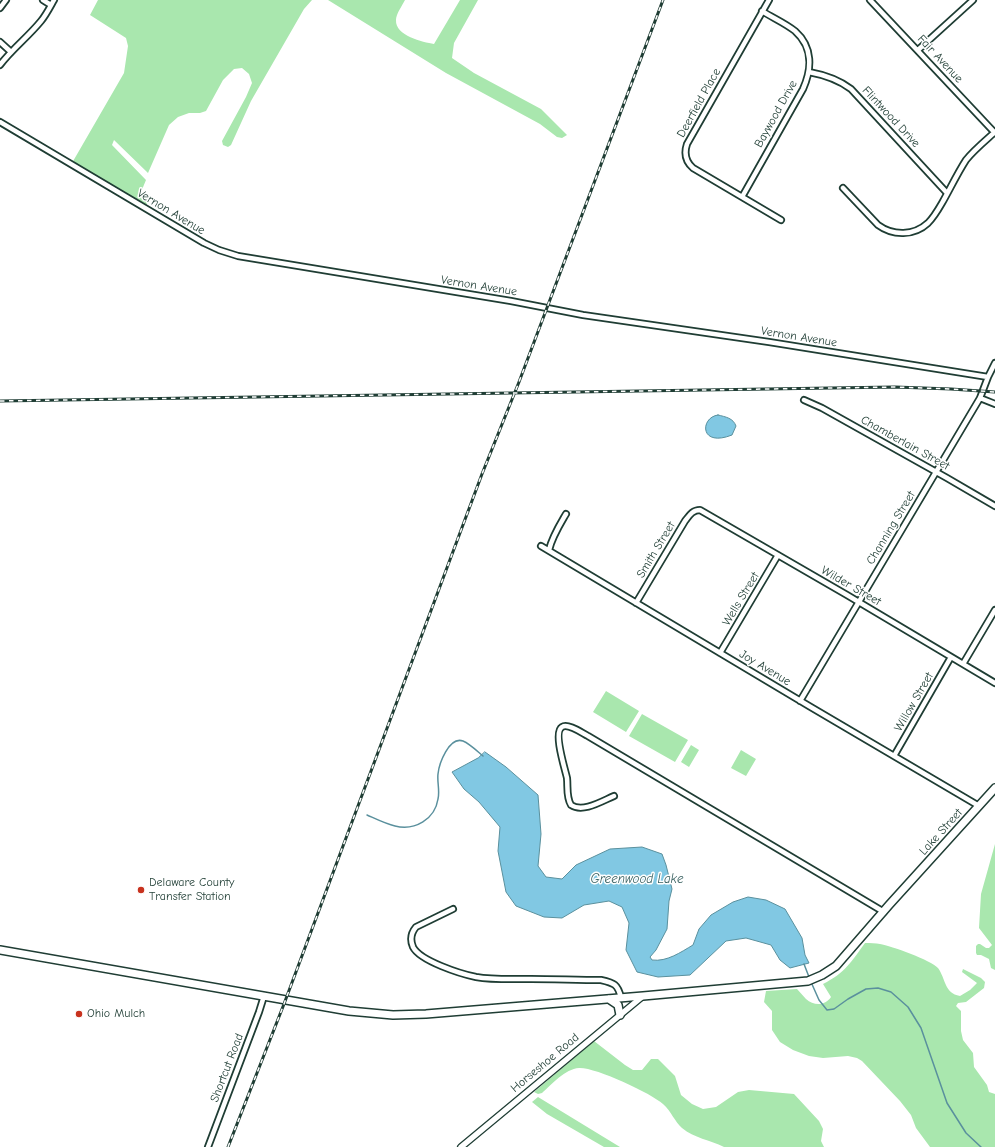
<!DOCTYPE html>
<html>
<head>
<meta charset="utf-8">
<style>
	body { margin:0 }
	canvas { display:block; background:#fff }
</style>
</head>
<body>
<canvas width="995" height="1147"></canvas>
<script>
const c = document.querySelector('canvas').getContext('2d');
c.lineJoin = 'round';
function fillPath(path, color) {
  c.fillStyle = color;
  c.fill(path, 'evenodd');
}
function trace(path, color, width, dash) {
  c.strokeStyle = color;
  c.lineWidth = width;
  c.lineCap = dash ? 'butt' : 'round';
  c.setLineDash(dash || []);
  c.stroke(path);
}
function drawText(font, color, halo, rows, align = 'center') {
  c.font = font + ' "Comic Neue",sans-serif';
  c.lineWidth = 3;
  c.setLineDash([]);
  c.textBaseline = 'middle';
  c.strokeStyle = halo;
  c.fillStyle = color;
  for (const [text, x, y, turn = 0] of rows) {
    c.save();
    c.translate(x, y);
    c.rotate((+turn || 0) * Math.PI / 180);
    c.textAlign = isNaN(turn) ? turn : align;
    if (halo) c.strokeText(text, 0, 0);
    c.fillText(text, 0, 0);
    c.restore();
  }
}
fillPath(new Path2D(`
	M98 0H312L304 9 251 101 231 145 228 147 223 145 222 141 246 97 252 83 249 74 242 68 234 69 223 80 206 111 200 113H189L178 117 169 125 148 173 114 140 112 145 146 180 141 192 149 200 146 205H143L72 163 124 73 128 46 126 38 90 15Z
	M328 0H405C402 6 396 14 396 20 395 36 423 42 434 44L460 0H478L454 43 452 58 474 73 541 109 567 135 562 138 557 137 540 124 446 73Z
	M606 691 639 711 626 732 593 712Z
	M642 714 688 740 675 762 629 736Z
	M691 745 699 750 689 767 681 762Z
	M741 750 756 759 746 776 731 768Z
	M995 844V970L991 968 989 959 981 955H977L976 953V946L978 944H980L986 948H989L992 945 979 928 981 894Z
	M865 943C870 943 876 943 880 944 891 946 931 960 938 968 946 979 944 993 960 996L970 990 977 983 962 972 963 969 981 978 985 982 984 988 966 1002 958 1003 956 1006 961 1011V1031L963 1040 973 1053 974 1067 987 1085 989 1092 995 1094V1147H930L916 1128 911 1115 900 1101 862 1061 857 1058 848 1056 823 1058 809 1056 793 1050 780 1042 772 1030V1011L764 1002 766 991 797 989C800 992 803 996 806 999 814 1006 825 1006 831 997L823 984C845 973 851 962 865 943Z
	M594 1041 625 1065 633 1070H642L651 1059H658L675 1076 681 1095 692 1104 703 1109 716 1107 738 1092 749 1090 794 1094 819 1121 823 1129 821 1141 824 1147H724C710 1140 694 1138 682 1128 675 1122 671 1111 663 1104 651 1093 595 1067 579 1068 565 1069 552 1084 542 1093L538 1094 534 1092Z
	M538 1097 620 1147H604L547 1114 532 1102Z`), '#a9e7ae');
const water = new Path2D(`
	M718 415C726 417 733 418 736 426L732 435C699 448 700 417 718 415Z
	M485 752 506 767 538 795 541 834 538 866 546 877 562 879 576 865 610 849 642 847 662 854 666 865 672 889 669 901 667 929 656 950 650 957 652 960C667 962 681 952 693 945L699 929 711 915 733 902 748 897 766 900 785 909 802 938 805 955 809 963 790 968 780 960 771 945 746 938 726 941 690 975 658 977 637 972 626 950 629 923 622 907 609 901 584 905 562 918 544 917 516 906 506 892 498 851 500 827 479 802 464 789 452 772 478 758Z`);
fillPath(water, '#81c8e3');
trace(water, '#5a909d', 1);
trace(new Path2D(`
	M367 815C376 819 386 824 395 826 415 831 435 819 438 799 440 791 437 782 438 774 439 764 449 736 463 741 470 744 477 751 483 756
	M804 964 809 977
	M811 982 819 1000 827 1010 834 1009 848 999 866 989 878 988 891 992 908 1007 921 1028 947 1103 966 1133 981 1147`), '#5a909d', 1.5);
const minor = new Path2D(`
	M43 0 51 5
	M769 0 687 144C684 153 685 161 693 168L781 220
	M870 0 995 133
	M0 8 6 0
	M0 42 11 52
	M918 50 973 0
	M0 65C12 49 28 37 41 21 46 15 50 7 54 0
	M809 72C825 75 838 79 851 89L947 193
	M0 122 204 243 219 250 238 256 511 301 583 315 769 342 988 377
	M843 188 878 225C893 236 914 236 928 223 934 217 938 210 942 203 950 189 957 174 966 160 974 150 985 141 995 132
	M742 197 803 89C812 69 813 47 795 31 785 23 773 18 762 11
	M980 398 995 404
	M804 400 822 408 947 478 995 506
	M541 546 809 706 979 806
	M549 550C552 537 559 526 566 514
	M636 603 685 521C689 516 692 510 700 510L847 595 995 683
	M720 653 778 555
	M963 664 995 610
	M800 701 980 398 988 377 995 363
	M894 756 951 657
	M614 796C602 801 583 813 571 805 566 797 568 787 567 778 565 769 553 732 562 727 568 723 582 733 588 736L884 912
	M453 909 416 927C411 933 410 940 413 947 420 961 461 974 476 977 493 980 513 979 531 979 554 979 578 980 601 980 614 983 618 984 621 998
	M208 1147 259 1012 264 996`);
const tertiary = new Path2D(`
	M461 1147 643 996`);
const primary = new Path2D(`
	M0 950 349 1011 393 1015 426 1014 643 996 808 981 822 975 836 966 889 905 995 788
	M609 999 618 1005 620 1015`);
trace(minor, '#1f3d34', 8);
trace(tertiary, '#1f3d34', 8);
trace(primary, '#1f3d34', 10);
trace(minor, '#fff', 4.5);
trace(tertiary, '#fff', 5.5);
trace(primary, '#fff', 7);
const rail = new Path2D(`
	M0 401 895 387 951 389 995 392
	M228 1147 284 1004 482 474 519 382 663 0`);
trace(rail, '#1f3d34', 3);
trace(rail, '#fff', 1.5, [4.5]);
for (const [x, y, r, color] of [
	[141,890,4,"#c8321e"],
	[79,1014,4,"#c8321e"]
]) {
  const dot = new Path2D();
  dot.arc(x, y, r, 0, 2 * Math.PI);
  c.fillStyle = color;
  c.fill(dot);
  trace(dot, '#fff', 1.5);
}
drawText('12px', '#1f3d34', '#fff', [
	["Fair Avenue",940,59,47],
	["Deerfield Place",699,103,-61],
	["Baywood Drive",776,114,-61],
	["Flintwood Drive",891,117,47],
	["Vernon Avenue",171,212,31],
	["Vernon Avenue",479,286,9],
	["Vernon Avenue",799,337,9],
	["Chamberlain Street",905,443,29],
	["Channing Street",891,528,-59],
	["Smith Street",656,550,-59],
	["Wilder Street",851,586,30],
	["Wells Street",741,599,-59],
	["Joy Avenue",765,668,31],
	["Willow Street",914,702,-60],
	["Lake Street",941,832,-48],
	["Horseshoe Road",545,1063,-40],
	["Shortcut Road",227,1068,-69]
]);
drawText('12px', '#1f3d34', '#fff', [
	["Delaware County",149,883],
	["Transfer Station",149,897],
	["Ohio Mulch",87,1014]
], 'left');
drawText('italic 13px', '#386060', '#fff', [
	["Greenwood Lake",637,879]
]);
</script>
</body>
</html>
